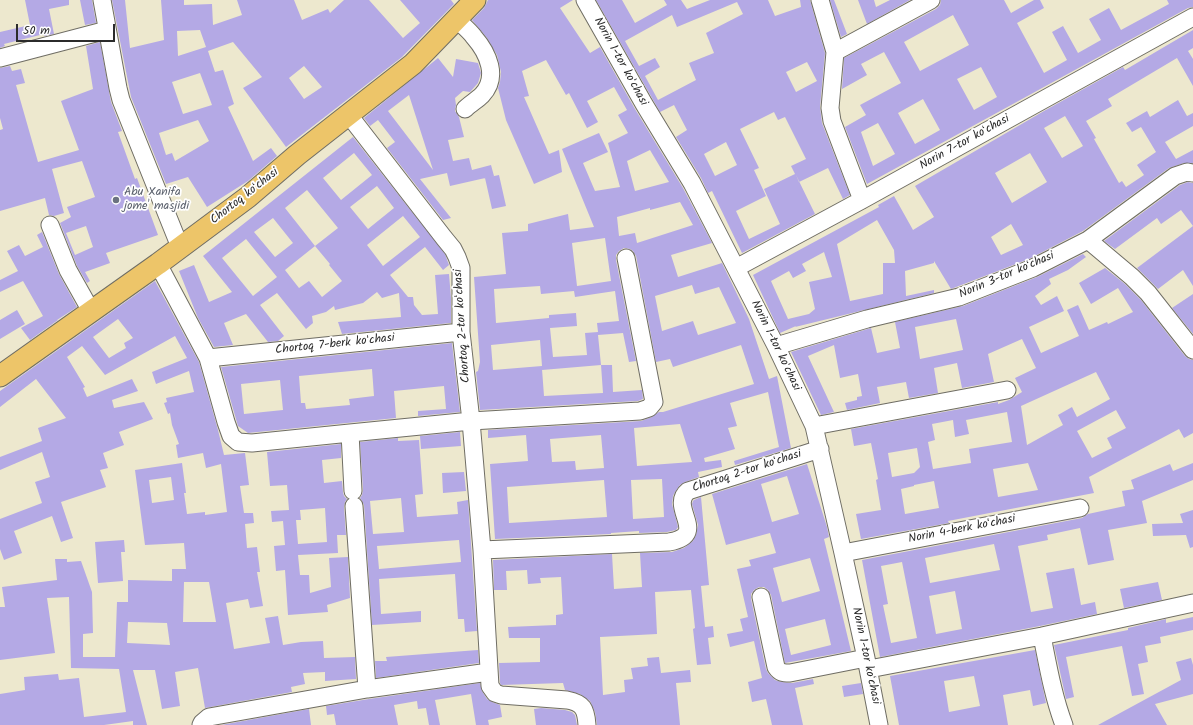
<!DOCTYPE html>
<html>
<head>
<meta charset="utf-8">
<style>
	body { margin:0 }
	#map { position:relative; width:1193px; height:725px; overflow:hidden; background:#ede8ce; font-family:Kalam,sans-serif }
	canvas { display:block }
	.scale { position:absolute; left:16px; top:24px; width:99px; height:18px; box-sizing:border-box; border:2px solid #2b2b2b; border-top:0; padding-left:5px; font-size:12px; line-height:14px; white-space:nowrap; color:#2b2b2b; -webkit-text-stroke:3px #fff; paint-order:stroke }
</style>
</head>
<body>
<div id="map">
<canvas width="1193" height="725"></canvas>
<div class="scale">50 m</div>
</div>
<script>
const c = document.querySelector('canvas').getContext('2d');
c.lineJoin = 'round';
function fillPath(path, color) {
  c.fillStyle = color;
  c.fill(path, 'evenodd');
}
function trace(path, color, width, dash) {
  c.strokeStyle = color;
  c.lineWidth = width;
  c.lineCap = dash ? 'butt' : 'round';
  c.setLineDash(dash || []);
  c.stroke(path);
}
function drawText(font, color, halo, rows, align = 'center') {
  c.font = font + ' Kalam,sans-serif';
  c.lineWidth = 3.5;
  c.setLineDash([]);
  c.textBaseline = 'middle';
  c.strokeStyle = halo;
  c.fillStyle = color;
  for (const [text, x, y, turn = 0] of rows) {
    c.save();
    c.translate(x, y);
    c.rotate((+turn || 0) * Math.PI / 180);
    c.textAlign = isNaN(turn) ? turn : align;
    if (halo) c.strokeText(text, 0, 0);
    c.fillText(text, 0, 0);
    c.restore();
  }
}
fillPath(new Path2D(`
	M25 0H69V5L49 9 54 34 44 36V34L4 44 5 46 0 48V32L30 25Z
	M80 0H92L96 23 85 25Z
	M112 0H125L130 48 164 40 161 0H184V5L212 4 213 25 242 15 237 0H294L302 20 328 9 330 13 344 0H369L403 38 420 23 400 0H451L454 4 402 57 286 147 243 88 262 77 233 42 208 51 215 72 223 70 234 104 228 107 253 161 271 148 277 156 248 181 207 207 188 177 166 184 131 97ZM200 30 206 47 178 56 177 31ZM304 66 322 87 304 99 289 78ZM200 73 212 105 183 114 172 82ZM198 120 209 141 175 161 172 153 166 155 159 133Z
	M488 0H573L560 8 590 53 600 47 635 109 683 188 712 243 671 255 678 277 722 263 749 319 769 379 777 376 791 448 735 465 734 461 779 447 768 392 730 403 737 426 728 428 735 449 704 458 705 462 721 460 722 467 698 472 699 477 685 482 680 485 675 492 673 496 672 504 678 527 676 530 667 532 639 533V531L611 533V534L495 539 490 464 528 461 526 435 488 438V430L641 421 652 417 659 412H663L754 384 741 345 673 367 670 359 656 362 636 256 633 251 630 249 624 248 619 251 616 255V260L636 361 629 362 623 333 598 335 601 365H612L613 392 642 390 643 399 638 401 480 410 476 372 478 371 480 362 474 277 506 274 502 233 528 231V224L568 214 570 230 594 227 562 149 599 133 608 152 583 163 595 191 620 187 608 143 628 133 618 115 627 110 614 87 587 101 598 122 587 128 569 93 566 95 546 60 522 71 529 96 524 97 549 154 559 150 562 172 534 184 506 120 498 88 500 82 501 72 497 55 487 38 472 20 484 8ZM650 150 669 182 635 191 627 161ZM680 202 693 225 637 243 635 233 619 236 617 217 650 208V210ZM605 238 611 281 577 286 572 243ZM692 285 695 294 719 287 736 323 698 335 693 321 662 331 655 296ZM540 286 541 294 574 291 575 297 615 291 619 321 597 323 598 332 585 333 587 355 553 357 550 328 577 326 576 313 549 315V318L496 323 494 289ZM540 340 542 366 493 370 491 345ZM601 365 603 393 544 396 542 369V370ZM680 424 692 462 637 466 634 428ZM601 435 604 468 576 470 575 461 552 462 550 439ZM662 479 664 517 633 519 631 480ZM604 480 607 517 509 523 507 487Z
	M596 0H622L635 23 667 5 664 0H681L687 9 710 0H768L775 16 801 7 800 0H810L825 53 820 107 822 123 850 195 843 199 828 168 799 182 796 175 815 214 742 253 712 191 708 193 701 178 676 137 687 130 674 105 660 112ZM737 2 743 14 706 33 714 53 689 63 696 80 658 100 645 76 660 67 655 58 639 66 625 41 672 15 677 27ZM807 62 817 81 796 92 786 72ZM774 112 778 120 785 117 806 159 791 166 795 174 764 189 780 224 749 239 736 211 766 196 754 170 759 168 740 129ZM726 142 737 165 715 176 704 154Z
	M830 0H834L847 34 841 37Z
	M858 0H874L876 7 890 0H910L867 24Z
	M941 0H1004L1011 13 1034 0H1040L1044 8 1017 23 1044 73 1067 60 1052 32 1063 26 1078 53 1101 40 1089 19 1109 8 1121 30 1169 4 1167 0H1193V7L1188 8 867 184 845 127 866 115 860 105 901 83 884 52 861 64 867 75 842 89 844 58 936 9 940 5ZM953 15 969 45 920 71 904 42ZM981 67 997 97 974 110 957 79ZM923 99 940 130 915 144 898 113ZM878 123 895 154 873 166 861 132Z
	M1193 30V48L1188 51 1193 59V86L1177 58 1108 99 1112 106 1086 121 1096 138 1094 139 1119 183 1122 181 1126 187 1144 175 1137 165 1156 152 1141 127 1132 132 1126 123 1147 111 1150 117 1178 100 1187 116 1193 113V126L1165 142 1176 159 1193 150V163H1184L1169 168 1083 231 1029 259 951 289 934 261V263L905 271 906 296 934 290V293L795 327 796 326 780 333 753 275 879 207 878 205 894 196 913 230 934 217 915 186 1044 111 1123 67 1125 70ZM1065 116 1083 146 1062 158 1044 128ZM1030 153 1047 182 1012 203 995 173ZM877 220 894 250 895 263H883V294L850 301 837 244ZM1011 224 1023 245 1001 255 991 237ZM824 252 832 277 809 282 815 309 809 314 788 319 771 281 789 271 793 278 806 271 802 264Z
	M100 42 111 102 122 131 118 132 135 179 137 178 158 235 106 253 110 263 85 272 90 281 87 283 77 266 60 223 71 217 67 207 95 197 82 161 52 169 64 213 54 216 49 215 45 198 0 211V130L3 129 0 118V68L10 66 12 71 21 69 25 83 16 85 38 162 79 150 61 101 93 89 86 46ZM86 226 93 247 75 255 66 233Z
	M438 58 453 77 456 59 478 63 481 73 478 83 470 92 463 91 455 98 456 105 455 111 459 117 464 137 448 140 453 161 469 158 472 170 491 165 494 176 450 186 447 173 420 179 451 218 443 220 387 148 395 142 378 120 370 126 364 118ZM409 95 433 170 388 111Z
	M353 137 445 254 449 265 443 270 425 247 390 275 408 297H413L414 305 422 315 438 314 435 275 449 274 451 298V323L342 334 338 322 401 317 399 293 382 298 377 292 363 303 335 310 334 306 326 312 312 316 313 323 306 329 277 293 260 305 284 336 278 341 268 342 246 314 224 323 233 345 214 347 198 318 179 271 194 265 209 302 232 292 203 256ZM354 153 372 175 341 200 323 178ZM377 186 394 208 368 229 350 207ZM307 190 338 228 315 246 285 208ZM403 216 420 237 383 266 367 245ZM273 218 293 243 275 257 254 232ZM246 239 277 277 253 296 222 258ZM315 246 330 264 329 265 342 281 322 297 309 281 299 288 285 270Z
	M499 175 506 206 492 209 485 178Z
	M1188 182 1193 183V286L1183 270 1158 289 1137 268 1193 226 1181 210 1161 224 1157 218 1115 249 1104 241 1180 185Z
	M42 232 59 274 77 307 57 320H58L30 340 21 328 43 316 23 281 0 292V280L18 271 7 251 19 245 25 256 43 247 37 235Z
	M1083 254 1086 257 1068 270 1049 279 1051 284 1035 296 1041 305 1057 296 1064 311 1029 327 1041 353 1079 336 1067 310 1078 305 1089 330 1107 322 1108 324 1133 312 1118 288 1091 304 1079 283 1105 268 1125 284 1141 300 1185 356 1189 359 1193 360V433L1184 438 1179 429 1089 477 1094 493 948 521 949 523 861 539 856 514 881 510 876 480 878 479 871 443 854 446 851 429 998 402V404L1009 400 1022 392 1015 378 1036 368 1022 339 988 354 994 382 962 388 957 363 934 368 938 393 909 398 906 382 877 387 880 403 847 410 845 403 857 400V397L862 396 858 374 840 378 834 345 808 356 834 412 821 415 791 352 871 328 877 353 900 348 895 322 963 306 1037 277ZM956 319 963 350 920 359 915 327ZM1096 372 1110 399 1077 417 1072 407 1058 415 1063 425 1027 445 1021 406ZM1116 410 1126 428 1107 438 1112 448 1092 458 1077 431ZM1007 412 1012 442 969 449 971 463 933 469 928 442 935 440 932 424 953 420 955 437 969 434 966 420ZM917 448 920 467 914 473 892 477 888 453ZM1028 463 1038 490 998 497 993 469ZM934 481 939 508 905 514 901 489 914 486V485Z
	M155 281 199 362 218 430 224 455 245 453 249 485 240 486 244 513H253L254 523 245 524 247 548 257 547 260 572H257L263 606 250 608 248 599 226 603 234 649 270 643 265 618 278 616 283 645 301 642 323 641 324 658 355 657 356 679 325 681V672L303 673 305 684 291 687 292 692 205 708 198 668 175 672 180 706 162 709 155 670H133L147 725H133V721L104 725H0V694L25 690 24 677 58 674 59 680 79 678 84 717 126 712 119 669 71 668 69 597 47 598 55 653 0 660V607H5L2 587 57 580 55 559H67V562L81 561 92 592 93 633 83 634V657H115L117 602H128V580L172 581V569H186L184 543 145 545 135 470 182 463 186 493H184L187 514 205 512V515L227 512 221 464 206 468 203 453 178 458 176 445 179 444 172 425 170 413 168 414 164 403 167 402 166 398 194 392 189 371 156 384 152 372 187 358 175 336 105 375 82 346 67 357 85 387 83 388 87 397 132 379 138 391 112 400 114 408 144 402 153 419 119 432 124 445 103 453 108 468 100 470 106 487 61 502 73 538 61 542 52 516 14 531 22 553 4 560 0 549V519L42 503 35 482 50 477 42 452 0 470V457L42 441 38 428 66 418 36 379 0 407V391ZM118 319 133 338 124 343 126 348 109 358 93 337ZM171 477 174 500 152 503 149 480ZM184 582H209L216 622H183ZM128 622 167 623 170 645 127 643Z
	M1193 294V334L1172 308Z
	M17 310 25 324 0 339V320Z
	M452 343 460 412 418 416V411L446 409 444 386 394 391 396 418 248 433 238 426 221 367ZM372 369 374 396 349 399 350 405 306 409 305 403H301L299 376ZM280 380 283 410 244 414 241 384Z
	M460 432 461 446 421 449 420 436Z
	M398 438V441L419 440 423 494 415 495 417 517 458 514 457 502 468 500 477 631 465 632 464 619H458L455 574 379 579 381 614 421 611V622L372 625 364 505 362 501 360 498 362 495 363 490 360 442ZM401 498 404 532 373 534 370 501ZM459 540 461 562 379 569 377 546Z
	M341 444V458L322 460 324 483 342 481 343 492 344 496 347 499 345 502 344 507 346 535H337L338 553 298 555 300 575H309L310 593 331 587 329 558 348 557 350 598 327 605 328 612 288 615 285 570 276 571 274 546 285 545 283 521 272 522 271 511 289 510 287 485 270 486 267 452ZM325 508 327 542 298 544 296 520H301L300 510Z
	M1193 463V480L1142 501 1147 523 1108 530 1114 560 1088 565 1080 528 1047 535 1048 540 1018 546 1031 612 1053 608 1046 573 1074 568 1081 605 1095 602 1097 614 1040 626 880 657 862 560 1082 518 1088 514 1125 506 1122 491 1134 489 1131 480 1170 464 1173 471ZM994 544 1000 570 930 583 925 558ZM902 562 917 638 891 643 883 605 888 604 881 566ZM955 591 962 629 936 634 929 596Z
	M807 464 827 527 829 537 824 539 851 651 785 663 771 595 768 590 764 587H759L754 590 751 594V599L766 669 768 673 775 680 781 682 792 683 813 679 814 684 795 688 803 725H772L766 699 752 702 748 682 762 678 754 641 730 647 727 634 743 631 740 619 748 617 737 569 751 566 749 560 776 553 770 533 726 545 712 494ZM787 476 799 514 772 522 761 484ZM810 558 820 591 782 602 773 568ZM825 619 831 645 791 655 785 629Z
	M464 472 466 491 443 493 442 473Z
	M701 497 709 585 701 586 705 627 713 626 714 637 708 638 711 664 697 665 693 629 695 628 691 590 655 592 657 634 600 637 603 695 625 692 624 680 633 679 631 668 648 666 647 658 659 657 661 673 690 670 691 682 676 683 680 725H597L595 712 590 701 580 694 565 690 563 683 501 685 500 683 499 663 540 662V638H509L508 627 556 625V615L563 614 561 577 540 578 541 583 528 584 527 570 506 571 507 590H494L493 560 612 554 614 589 642 587 640 553 672 552 684 548 693 541 696 535 698 525 692 504 693 501 694 500Z
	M1193 510V547L1190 548 1186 535 1153 536 1152 524 1183 523 1180 514Z
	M124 540 125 552H121L123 581 98 583 95 542Z
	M1158 582 1162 600 1124 608 1120 589Z
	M1193 617V630L1160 637 1161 643 1145 646 1148 662 1138 664 1144 694 1132 696 1122 646 1066 657 1074 697 1066 699 1054 645 1128 630V628L1166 619V623Z
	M478 650 479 663 376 678 375 661H387L386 657Z
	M1035 650 1046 703 1033 706 1030 690 1003 695 1008 725H899L890 676ZM974 676 980 706 949 712 944 681Z
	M1191 658 1193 665V694L1155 704 1167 725H1098L1181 680 1176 662Z
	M480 683 482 691 487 699 492 702 500 705 502 717 488 720 489 725H476L471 694 435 700 440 725H429L426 708 418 709 417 701 394 705 398 725H336L334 714 327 715 326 706 369 699Z
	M861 683 863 694 844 697 842 686Z
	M541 708 565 710 572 712 575 715 577 725H536L534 709Z
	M309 709 311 725H221Z`), '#b4a9e5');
const minor = new Path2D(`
	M102 0 118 88 121 100 180 247
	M585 0 644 104 692 183 776 346 814 426 843 553 866 658 879 725
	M820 0 835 52 830 108 832 121 862 200
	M456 19C462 25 469 30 474 37 488 53 499 77 482 95 477 100 470 104 465 109
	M835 52 931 0
	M0 58 107 30
	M348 114 444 238 453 249 457 257 461 268V332L471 421 482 550 490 686 495 693 501 695 567 700C583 703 586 709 587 725
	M50 225 68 270 91 311
	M1088 240 1175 176 1187 172 1193 173
	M158 264 208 358 226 422 231 436 238 442 252 443 350 433 353 491
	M736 268 862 200 1193 17
	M776 346 867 319 959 297 1033 268 1088 240 1132 277 1148 293 1193 350
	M208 358 461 332
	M814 426 1007 390
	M350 433 471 421 640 411 649 408 654 402 626 258
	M354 506 367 689 489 672
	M482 550 669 542C710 535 668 507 688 491L820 449
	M843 553 1080 508
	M761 597 776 667C780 673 783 673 790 673L866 658
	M1042 636C1048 666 1053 696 1064 725
	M869 669 1042 636 1193 603
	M201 725 202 723 209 717 367 689`);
const major = new Path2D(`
	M0 376 158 264 248 197 297 155 413 64 475 0`);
trace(minor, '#6f6d64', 19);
trace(major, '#6f6d64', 23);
trace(minor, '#fff', 17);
trace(major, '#edc569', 21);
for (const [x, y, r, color] of [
	[116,200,4,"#6b7280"]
]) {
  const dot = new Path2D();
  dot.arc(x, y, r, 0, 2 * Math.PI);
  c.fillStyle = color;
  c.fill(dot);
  trace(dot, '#fff', 1.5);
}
drawText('12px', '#2b2b2b', '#fff', [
	["Norin 1-tor koʻchasi",620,62,61],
	["Norin 7-tor koʻchasi",965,143,-29],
	["Chortoq koʻchasi",245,197,-38],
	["Norin 3-tor koʻchasi",1007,276,-23],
	["Chortoq 2-tor koʻchasi",463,326,-94],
	["Chortoq 7-berk koʻchasi",335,345,-6],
	["Norin 1-tor koʻchasi",775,346,64],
	["Chortoq 2-tor koʻchasi",747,472,-18],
	["Norin 4-berk koʻchasi",962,530,-11],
	["Norin 1-tor koʻchasi",865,656,78]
]);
drawText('12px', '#5b616d', '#fff', [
	["Abu Xanifa",124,193],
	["jome' masjidi",124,207]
], 'left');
</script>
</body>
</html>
